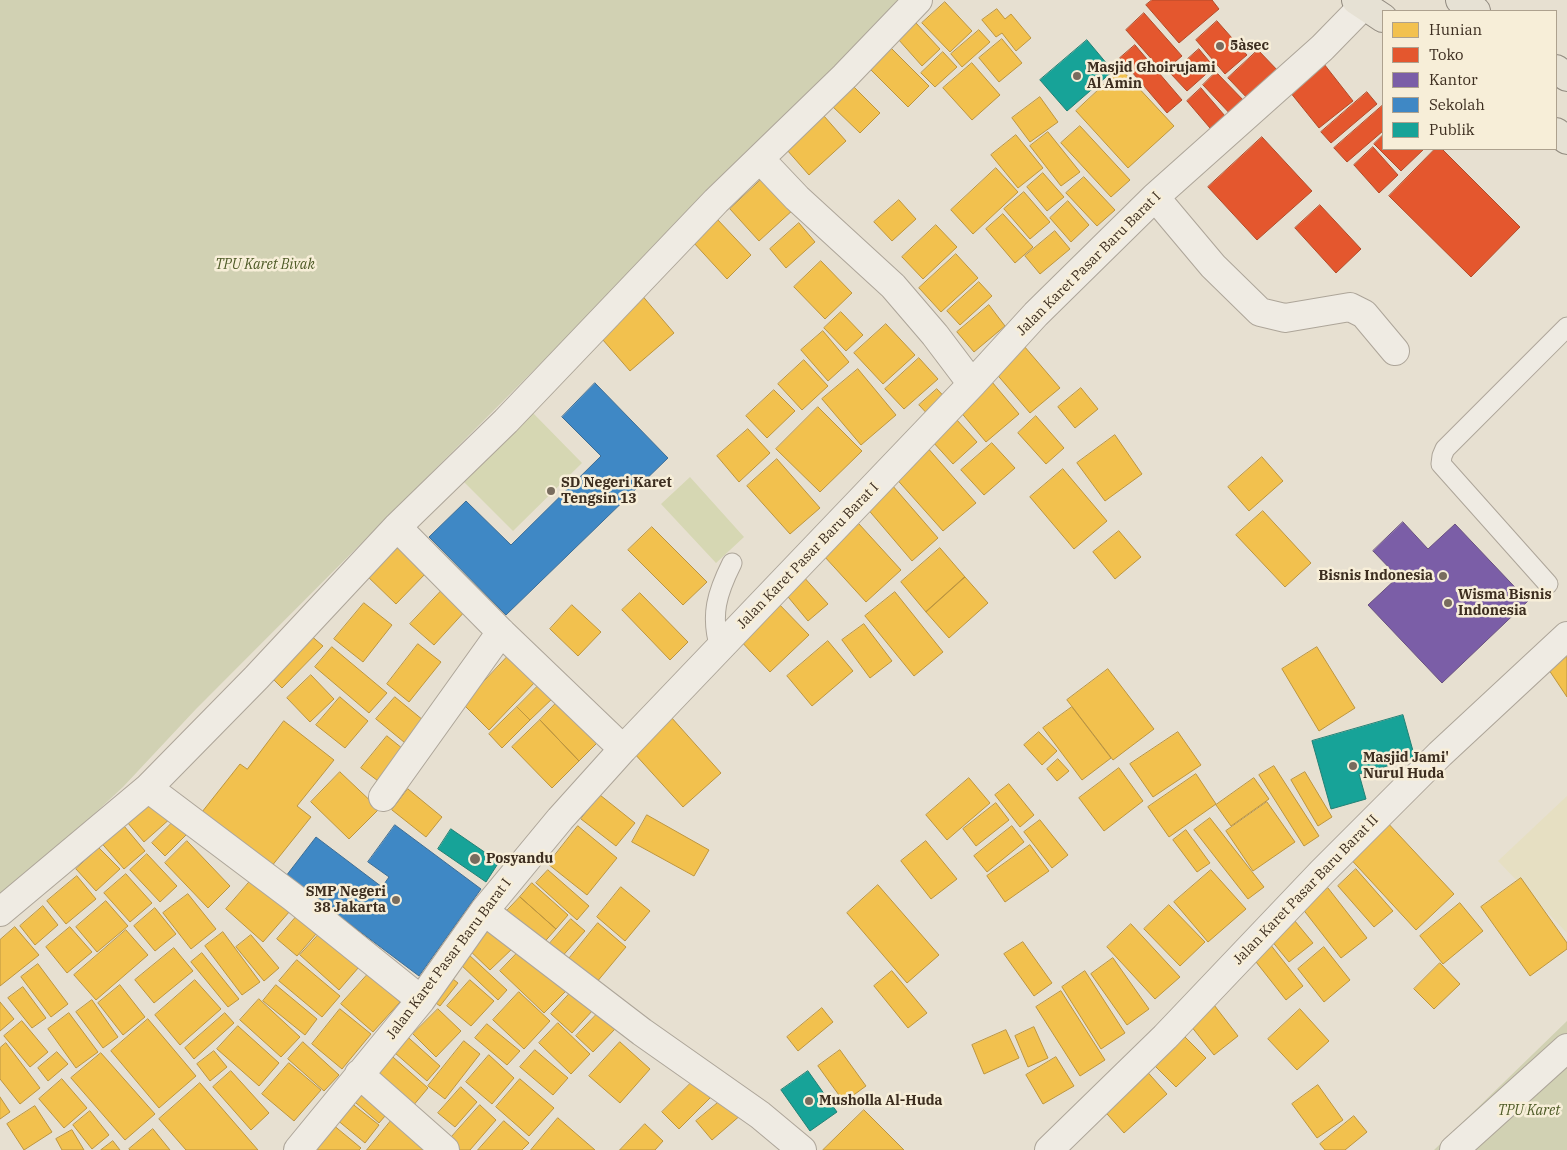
<!DOCTYPE html>
<html>
<head>
<meta charset="utf-8">
<style>
	body { margin:0 }
	#map { position:relative; width:1567px; height:1150px; overflow:hidden; background:#e7e0d1; font-family:"IBM Plex Serif",serif }
	canvas { display:block }
	.legend { position:absolute; left:1382px; top:10px; width:175px; height:140px; box-sizing:border-box; background:#f7eed8; border:1px solid #ada18e; margin:0; padding:6px 9px; list-style:none; font-size:15px; color:#3d2e20 }
	.legend li { display:flex; align-items:center; gap:10px; height:25px }
	.legend b { width:25px; border:1px solid #ada18e }
</style>
</head>
<body>
<div id="map">
<canvas width="1567" height="1150"></canvas>
<ul class="legend">
<li><b style="height:14px;background:#f2c14e"></b>Hunian</li>
<li><b style="height:14px;background:#e4572e"></b>Toko</li>
<li><b style="height:14px;background:#7b5ea7"></b>Kantor</li>
<li><b style="height:14px;background:#3f88c5"></b>Sekolah</li>
<li><b style="height:14px;background:#17a398"></b>Publik</li>
</ul>
</div>
<script>
const c = document.querySelector('canvas').getContext('2d');
c.lineJoin = 'round';
function fillPath(path, color) {
  c.fillStyle = color;
  c.fill(path, 'evenodd');
}
function trace(path, color, width, dash) {
  c.strokeStyle = color;
  c.lineWidth = width;
  c.lineCap = dash ? 'butt' : 'round';
  c.setLineDash(dash || []);
  c.stroke(path);
}
function drawText(font, color, halo, rows, align = 'center') {
  c.font = font + ' "IBM Plex Serif",serif';
  c.lineWidth = 5;
  c.setLineDash([]);
  c.textBaseline = 'middle';
  c.strokeStyle = halo;
  c.fillStyle = color;
  for (const [text, x, y, turn = 0] of rows) {
    c.save();
    c.translate(x, y);
    c.rotate((+turn || 0) * Math.PI / 180);
    c.textAlign = isNaN(turn) ? turn : align;
    if (halo) c.strokeText(text, 0, 0);
    c.fillText(text, 0, 0);
    c.restore();
  }
}
fillPath(new Path2D(`
	M1567 796V933L1498 861Z`), '#e6dfc2');
fillPath(new Path2D(`
	M533 413 582 463 513 531 463 481Z
	M690 477 744 537 716 563 661 504Z`), '#d6d7b3');
fillPath(new Path2D(`
	M0 0H910L807 104 544 360 196 709 123 787 0 902Z
	M1567 1021V1150H1434Z`), '#d1d1b3');
const homes = new Path2D(`
	M945 2 972 31 950 52 922 23Z
	M997 9 1005 19 1011 14 1031 38 1016 51 1002 33 996 37 982 20Z
	M916 23 940 49 922 66 898 39Z
	M979 30 990 42 962 67 951 54Z
	M1002 39 1022 63 999 82 979 58Z
	M889 46 929 86 908 107 868 67Z
	M943 52 957 67 935 87 921 73Z
	M972 63 1000 95 972 120 943 88Z
	M1121 69 1174 126 1128 168 1076 111Z
	M852 85 880 113 860 133 831 105Z
	M1040 97 1058 122 1030 142 1012 118Z
	M824 116 846 141 809 175 787 150Z
	M1080 126 1130 180 1111 197 1061 143Z
	M1048 132 1080 172 1061 186 1030 146Z
	M1016 135 1043 168 1018 188 991 155Z
	M996 168 1018 192 973 234 951 210Z
	M1043 173 1064 197 1047 211 1027 187Z
	M764 177 794 209 759 241 730 209Z
	M1084 177 1115 210 1097 226 1066 193Z
	M1024 192 1050 222 1030 239 1004 209Z
	M899 200 916 219 892 241 874 222Z
	M1068 201 1089 225 1071 242 1050 218Z
	M1003 214 1033 247 1015 263 986 229Z
	M717 219 751 255 727 279 693 242Z
	M799 223 815 242 786 268 770 249Z
	M936 225 957 247 923 279 902 257Z
	M1055 231 1070 249 1040 274 1025 256Z
	M956 254 978 278 941 312 919 288Z
	M821 261 852 293 825 319 794 287Z
	M979 282 992 296 960 325 947 311Z
	M640 293 674 333 630 371 596 332Z
	M989 305 1005 326 974 352 957 332Z
	M841 312 863 335 846 351 824 328Z
	M886 324 915 355 883 384 854 353Z
	M823 331 849 362 828 381 801 350Z
	M1024 346 1060 388 1030 413 994 371Z
	M919 358 938 379 904 409 885 389Z
	M804 360 828 386 802 410 778 384Z
	M858 369 896 415 861 445 822 399Z
	M992 382 1019 414 986 442 959 410Z
	M1081 388 1098 409 1075 428 1058 407Z
	M937 389 951 404 933 420 919 405Z
	M774 390 795 411 767 438 746 416Z
	M818 407 862 451 820 492 776 449Z
	M1036 416 1064 448 1046 464 1018 433Z
	M956 419 977 442 953 464 932 441Z
	M748 429 770 453 739 482 717 456Z
	M1115 435 1142 474 1105 501 1077 463Z
	M992 443 1015 468 984 495 961 470Z
	M926 446 976 503 943 531 893 475Z
	M1262 457 1283 481 1249 511 1228 487Z
	M777 459 820 508 790 534 747 486Z
	M1063 469 1107 521 1074 549 1030 497Z
	M892 485 938 538 912 561 866 507Z
	M1263 511 1311 563 1285 587 1236 535Z
	M859 524 901 570 866 602 824 556Z
	M652 527 707 582 683 605 628 550Z
	M1119 531 1141 557 1115 579 1093 552Z
	M396 540 428 571 396 604 364 573Z
	M940 548 965 577 926 612 901 582Z
	M802 575 828 604 808 621 784 592Z
	M965 577 988 603 949 638 926 612Z
	M444 588 467 609 434 645 410 624Z
	M895 592 943 652 914 676 865 616Z
	M640 593 688 642 670 660 622 610Z
	M775 600 809 635 770 672 737 637Z
	M364 603 392 625 363 662 334 639Z
	M572 605 601 632 578 656 550 629Z
	M864 624 892 661 870 678 842 640Z
	M309 634 323 646 282 688 269 675Z
	M828 641 853 671 812 706 787 676Z
	M418 644 441 662 409 702 387 684Z
	M1567 645V697L1543 661Z
	M332 647 387 693 369 713 315 667Z
	M1317 647 1355 708 1319 731 1282 669Z
	M509 655 536 681 489 730 463 704Z
	M1108 669 1154 729 1113 760 1067 700Z
	M311 675 334 699 310 722 287 698Z
	M542 682 555 696 530 720 517 707Z
	M340 697 368 721 345 748 316 725Z
	M395 697 429 725 410 747 376 719Z
	M562 697 602 738 579 761 540 720Z
	M517 707 530 720 502 748 489 734Z
	M1072 707 1111 758 1082 780 1043 728Z
	M671 717 721 773 683 807 633 752Z
	M540 720 579 761 552 788 512 747Z
	M284 721 334 760 297 806 311 817 271 867 202 812 240 764 247 769Z
	M1039 732 1057 751 1042 765 1024 745Z
	M1178 732 1201 765 1153 797 1130 764Z
	M387 736 408 753 382 784 361 768Z
	M1058 759 1069 771 1057 781 1047 769Z
	M1274 766 1319 836 1304 846 1259 775Z
	M1119 768 1143 801 1104 831 1079 798Z
	M340 772 379 809 349 839 311 802Z
	M1305 772 1332 817 1318 826 1291 780Z
	M1196 774 1216 804 1169 837 1148 807Z
	M969 778 990 803 947 840 926 815Z
	M1254 778 1269 799 1231 826 1216 805Z
	M1009 784 1034 815 1020 827 995 795Z
	M408 789 442 817 426 837 392 810Z
	M600 795 635 823 616 846 581 819Z
	M155 797 172 817 144 842 127 822Z
	M1267 802 1295 842 1253 871 1226 831Z
	M996 803 1009 820 976 846 963 829Z
	M647 815 709 850 694 876 632 842Z
	M178 817 191 830 165 856 152 843Z
	M1210 818 1264 887 1248 899 1194 830Z
	M1384 819 1454 894 1416 930 1346 854Z
	M119 820 145 851 124 869 98 839Z
	M1040 820 1068 855 1052 868 1024 832Z
	M578 826 617 858 587 895 548 864Z
	M1012 826 1024 842 987 872 974 856Z
	M1186 830 1210 863 1197 872 1173 840Z
	M187 841 230 886 208 908 165 863Z
	M926 841 957 879 931 899 901 861Z
	M1030 845 1049 871 1005 902 987 876Z
	M99 848 120 869 96 891 76 869Z
	M147 854 177 886 160 902 130 870Z
	M1356 869 1393 911 1374 927 1338 886Z
	M548 870 589 906 577 920 536 883Z
	M1211 870 1246 909 1208 942 1174 902Z
	M126 874 152 903 130 922 104 893Z
	M77 876 96 899 66 924 47 901Z
	M1521 878 1567 943V949L1530 976 1481 907Z
	M252 879 290 911 263 942 226 909Z
	M532 883 568 915 556 929 520 897Z
	M878 885 939 955 907 983 847 913Z
	M621 887 650 911 625 941 597 917Z
	M1328 888 1367 938 1341 958 1302 908Z
	M188 894 216 929 191 949 163 913Z
	M520 897 556 929 539 948 503 915Z
	M106 901 128 926 97 952 76 927Z
	M1460 903 1483 931 1443 964 1420 936Z
	M1169 905 1205 942 1180 966 1144 929Z
	M43 906 58 925 35 945 20 926Z
	M155 908 176 934 155 951 134 926Z
	M1290 915 1313 943 1289 962 1266 934Z
	M296 917 316 934 297 956 277 939Z
	M571 919 585 931 558 961 545 949Z
	M490 923 514 947 490 970 466 947Z
	M598 923 626 947 591 989 563 966Z
	M1131 924 1180 977 1155 999 1107 947Z
	M15 927 39 955 0 986V940Z
	M70 927 92 952 67 973 46 947Z
	M126 930 148 955 96 1000 74 975Z
	M223 932 260 982 242 995 205 946Z
	M320 933 359 967 339 990 300 955Z
	M251 935 279 968 264 981 236 947Z
	M1266 939 1303 986 1286 1000 1249 953Z
	M1023 942 1052 983 1034 996 1004 954Z
	M523 947 567 990 544 1013 500 971Z
	M1324 947 1350 980 1324 1002 1298 969Z
	M174 948 193 971 154 1003 135 980Z
	M202 953 239 999 228 1007 191 962Z
	M469 955 507 990 498 1000 460 964Z
	M1113 958 1149 1009 1127 1025 1091 974Z
	M297 960 340 996 322 1017 279 981Z
	M1440 963 1460 984 1434 1009 1414 989Z
	M38 964 68 1004 51 1017 21 977Z
	M892 971 927 1013 908 1028 874 986Z
	M1085 971 1125 1033 1101 1049 1062 987Z
	M444 972 458 983 440 1006 426 996Z
	M368 974 400 1002 373 1032 341 1004Z
	M195 980 221 1009 180 1045 155 1015Z
	M470 980 494 1001 471 1026 447 1006Z
	M120 985 145 1017 123 1035 98 1003Z
	M276 985 317 1019 305 1035 263 1001Z
	M23 987 46 1018 32 1028 8 998Z
	M572 991 593 1010 572 1033 551 1014Z
	M1061 991 1105 1060 1080 1076 1036 1007Z
	M519 992 550 1021 524 1049 493 1020Z
	M259 999 300 1037 281 1057 240 1020Z
	M92 1000 118 1037 103 1048 76 1012Z
	M1211 1001 1238 1036 1214 1055 1187 1021Z
	M0 1002 14 1019 0 1031Z
	M822 1008 833 1022 798 1051 787 1037Z
	M340 1009 371 1034 342 1069 312 1044Z
	M438 1009 461 1031 436 1057 413 1034Z
	M1300 1009 1329 1041 1297 1070 1268 1039Z
	M69 1013 98 1052 76 1068 48 1029Z
	M225 1013 234 1023 194 1059 185 1048Z
	M598 1013 615 1029 593 1052 576 1036Z
	M148 1019 196 1076 159 1108 111 1051Z
	M22 1021 48 1052 30 1067 4 1036Z
	M558 1023 590 1054 571 1074 539 1043Z
	M487 1024 520 1051 507 1065 475 1038Z
	M238 1026 279 1063 259 1086 217 1049Z
	M1034 1027 1048 1058 1028 1067 1015 1036Z
	M1006 1030 1019 1058 984 1074 972 1045Z
	M401 1031 440 1066 427 1081 387 1046Z
	M1179 1031 1206 1058 1176 1087 1150 1061Z
	M464 1041 480 1054 445 1099 428 1086Z
	M303 1042 339 1075 324 1091 288 1059Z
	M620 1042 650 1069 620 1103 589 1076Z
	M6 1043 40 1088 20 1104 0 1079V1048Z
	M385 1050 428 1088 412 1107 369 1069Z
	M535 1050 568 1078 553 1095 520 1067Z
	M840 1050 866 1086 844 1102 818 1066Z
	M214 1051 227 1067 210 1081 197 1064Z
	M57 1052 68 1064 48 1081 38 1068Z
	M101 1053 155 1114 125 1140 71 1078Z
	M489 1055 514 1078 492 1104 466 1082Z
	M1056 1057 1074 1086 1043 1104 1026 1075Z
	M289 1063 321 1090 294 1121 262 1094Z
	M1143 1067 1167 1094 1124 1133 1100 1106Z
	M231 1071 269 1113 251 1130 213 1087Z
	M62 1079 87 1108 64 1128 39 1099Z
	M520 1079 554 1108 529 1136 496 1107Z
	M695 1079 712 1096 679 1129 662 1112Z
	M360 1081 392 1108 379 1123 348 1096Z
	M200 1083 258 1150H186L159 1119Z
	M1318 1085 1343 1120 1317 1138 1292 1104Z
	M461 1087 477 1102 455 1127 438 1113Z
	M726 1096 742 1114 712 1140 696 1121Z
	M0 1097 10 1112 0 1119Z
	M350 1102 379 1125 365 1143 336 1119Z
	M480 1105 496 1120 470 1150H458L448 1141Z
	M35 1106 52 1132 24 1150 7 1124Z
	M864 1110 904 1150H823Z
	M90 1111 109 1135 92 1149 73 1125Z
	M395 1116 435 1150H367Z
	M1354 1116 1367 1132 1345 1150H1325L1320 1144Z
	M558 1118 595 1150H531Z
	M504 1121 529 1143 522 1150H478Z
	M332 1124 361 1148 359 1150H310Z
	M645 1124 663 1141 655 1150H620Z
	M153 1129 170 1150H130L129 1149Z
	M72 1130 84 1150H62L56 1139Z
	M113 1141 120 1150H101Z`);
fillPath(homes, '#f2c14e');
trace(homes, '#bc9540', 1);
const shops = new Path2D(`
	M1152 0H1212L1219 9 1179 43 1146 5Z
	M1144 13 1182 56 1163 72 1126 30Z
	M1217 21 1247 55 1225 74 1196 40Z
	M1135 45 1182 100 1167 113 1120 58Z
	M1199 49 1214 67 1187 91 1171 74Z
	M1258 50 1280 73 1250 101 1228 78Z
	M1324 64 1353 101 1319 128 1290 92Z
	M1216 72 1248 105 1234 118 1203 85Z
	M1201 88 1225 116 1210 128 1187 101Z
	M1367 92 1377 104 1331 143 1321 132Z
	M1383 105V131L1347 162 1334 148Z
	M1383 135V149H1424L1401 171 1374 144Z
	M1262 137 1312 191 1257 240 1208 187Z
	M1373 147 1398 175 1379 193 1354 165Z
	M1435 149H1442L1520 227 1471 277 1389 196Z
	M1320 205 1361 249 1336 273 1295 228Z`);
fillPath(shops, '#e4572e');
trace(shops, '#b24b2a', 1);
const offices = new Path2D(`
	M1403 522 1428 549 1455 524 1528 601 1442 683 1368 605 1398 577 1373 551Z`);
fillPath(offices, '#7b5ea7');
trace(offices, '#68507e', 1);
const schools = new Path2D(`
	M595 383 668 458 506 615 429 537 466 501 511 545 601 456 562 417Z
	M395 825 481 889 419 976 286 876 316 837 382 887 389 877 368 862Z`);
fillPath(schools, '#3f88c5');
trace(schools, '#3e6d94', 1);
const public = new Path2D(`
	M1087 40 1113 71 1067 111 1040 80Z
	M1403 715 1415 758 1359 774 1366 799 1331 809 1312 741Z
	M451 829 499 862 486 882 438 849Z
	M808 1071 837 1112 810 1131 781 1090Z`);
fillPath(public, '#17a398');
trace(public, '#228074', 1);
const lane = new Path2D(`
	M1548 584 1441 464 1442 456 1445 449 1567 327
	M720 648C710 615 717 593 732 563`);
const street = new Path2D(`
	M760 159 797 198 893 286 935 335 972 384
	M1155 197 1213 266 1260 312 1285 318 1350 307 1364 314 1395 351
	M397 527 501 632 623 749
	M148 788 294 898 421 1000
	M383 797 501 632
	M484 911 642 1032 760 1115 802 1150
	M0 912 148 788 256 678 397 527 506 421 716 201 845 76 918 0
	M359 1074 445 1150
	M298 1150 421 1000 484 911 560 819 623 749 972 384 1036 314 1155 197 1322 48 1364 5
	M1049 1150 1165 1037 1322 872 1440 754 1567 636
	M1454 1150 1567 1048`);
const primary = new Path2D(`
	M1356 0 1383 18
	M1460 0 1476 11
	M1556 69 1567 77
	M1556 132 1567 140`);
trace(lane, '#ada599', 21);
trace(street, '#ada599', 30);
trace(primary, '#928b80', 30);
trace(lane, '#efebe3', 19);
trace(street, '#efebe3', 28);
trace(primary, '#e6e1d4', 28);
for (const [x, y, r, color] of [
	[1220,46,5,"#786c5e"],
	[1077,76,5,"#786c5e"],
	[551,491,5,"#786c5e"],
	[1443,576,5,"#786c5e"],
	[1448,603,5,"#786c5e"],
	[1353,766,5,"#786c5e"],
	[475,859,6,"#786c5e"],
	[396,900,5,"#786c5e"],
	[809,1101,5,"#786c5e"]
]) {
  const dot = new Path2D();
  dot.arc(x, y, r, 0, 2 * Math.PI);
  c.fillStyle = color;
  c.fill(dot);
  trace(dot, '#f7eed8', 2);
}
drawText('bold 14px', '#3d2e20', '#f7eed8', [
	["5àsec",1230,46],
	["Masjid Ghoirujami",1087,68],
	["Al Amin",1087,84],
	["SD Negeri Karet",561,483],
	["Tengsin 13",561,499],
	["Bisnis Indonesia",1433,576,"right"],
	["Wisma Bisnis",1458,595],
	["Indonesia",1458,611],
	["Masjid Jami'",1363,758],
	["Nurul Huda",1363,774],
	["Posyandu",486,859],
	["SMP Negeri",386,892,"right"],
	["38 Jakarta",386,908,"right"],
	["Musholla Al-Huda",819,1101]
], 'left');
drawText('14px', '#3d2e20', '#f7eed8', [
	["Jalan Karet Pasar Baru Barat I",1089,264,-45],
	["Jalan Karet Pasar Baru Barat I",808,556,-46],
	["Jalan Karet Pasar Baru Barat II",1306,890,-46],
	["Jalan Karet Pasar Baru Barat I",449,959,-53]
]);
drawText('italic 14px', '#4d5a26', '#f7eed8', [
	["TPU Karet Bivak",265,265],
	["TPU Karet",1529,1111]
]);
</script>
</body>
</html>
